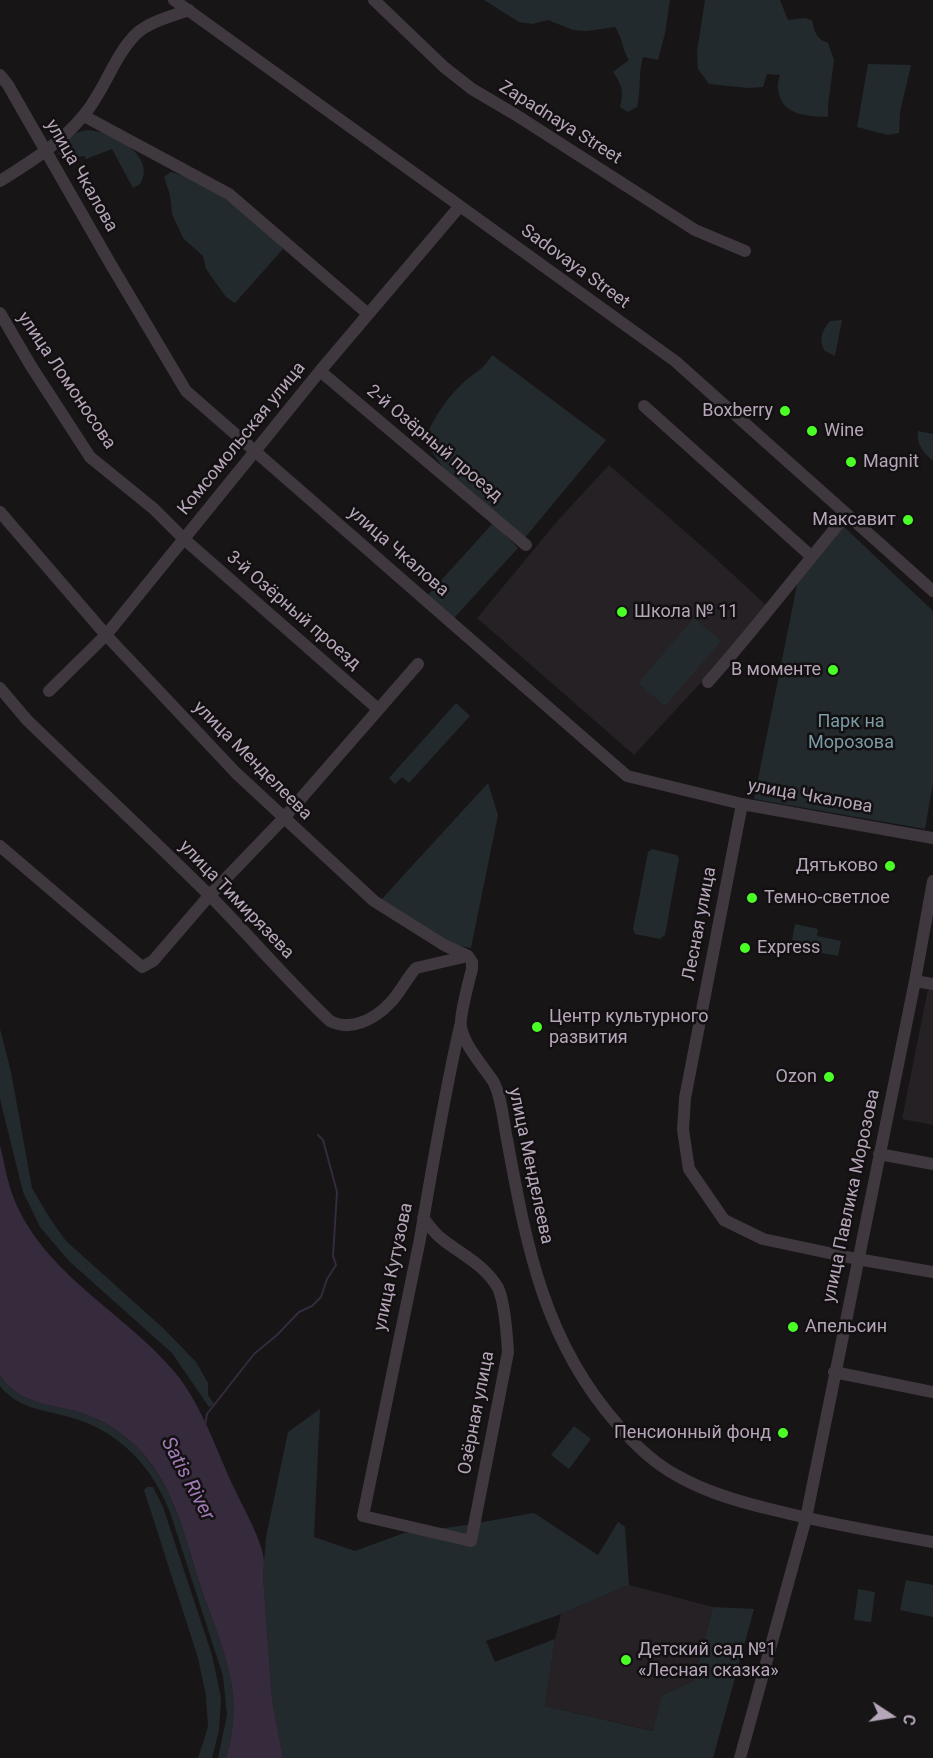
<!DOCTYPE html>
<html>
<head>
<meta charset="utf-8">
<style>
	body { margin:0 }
	#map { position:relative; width:933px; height:1758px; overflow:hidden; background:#181517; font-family:Roboto,sans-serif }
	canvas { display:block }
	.north { position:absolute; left:861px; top:1686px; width:60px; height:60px; -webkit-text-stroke:4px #131012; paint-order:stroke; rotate:102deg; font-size:16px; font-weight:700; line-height:24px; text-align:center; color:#b6a6b9 }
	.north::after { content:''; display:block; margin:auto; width:21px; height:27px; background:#b6a6b9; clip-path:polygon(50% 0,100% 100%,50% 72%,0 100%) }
</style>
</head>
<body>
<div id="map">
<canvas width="933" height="1758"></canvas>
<div class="north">С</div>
</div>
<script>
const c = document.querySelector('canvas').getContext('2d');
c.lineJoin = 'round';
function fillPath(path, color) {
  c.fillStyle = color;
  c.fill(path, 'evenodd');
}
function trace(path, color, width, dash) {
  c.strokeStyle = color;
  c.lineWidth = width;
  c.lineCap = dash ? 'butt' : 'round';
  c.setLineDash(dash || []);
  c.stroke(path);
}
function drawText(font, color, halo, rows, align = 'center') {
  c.font = font + ' Roboto,sans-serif';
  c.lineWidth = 5;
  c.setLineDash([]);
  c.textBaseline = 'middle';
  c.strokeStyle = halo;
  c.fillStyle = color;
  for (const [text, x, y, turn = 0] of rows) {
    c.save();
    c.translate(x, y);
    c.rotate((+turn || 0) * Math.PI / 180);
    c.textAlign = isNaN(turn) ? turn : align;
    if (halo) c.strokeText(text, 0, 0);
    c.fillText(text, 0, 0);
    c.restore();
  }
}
fillPath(new Path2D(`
	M609 465 713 556 767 606 731 650 634 755 477 618 560 518Z
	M928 989 933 990V1125L902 1119Z
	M629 1585 713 1607 694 1681 662 1695 654 1731 545 1706 555 1639 561 1614Z`), '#252124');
fillPath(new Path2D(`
	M484 0H670L665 33 658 60 643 57C638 74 641 91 637 107L628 112 620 107C624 93 622 84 613 72L629 60C622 49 623 39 615 27L587 31 573 30 548 20 532 24 519 22Z
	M705 0H780L788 20 804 18 812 20C815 33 816 38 828 43L834 60 828 105V117C807 116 781 116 778 89 777 85 779 78 780 75L767 74 763 87 748 88 709 84 698 69 697 52Z
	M868 64 911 65 900 112 899 133 888 135 857 127Z
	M87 130C92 131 97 131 101 132 123 138 155 160 140 184L133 188 112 149 86 159 84 156 71 158 58 154C63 138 72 133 87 130Z
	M171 172C209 182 257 220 283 249L235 303 226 297 206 269 203 256 183 238 172 214 170 195 164 177Z
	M842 320 835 356 825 351C818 339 822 331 830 321Z
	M492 355 606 440 523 540C489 510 446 481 425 440 433 418 448 396 465 381 477 371 483 370 492 355Z
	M918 431 933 434V461C924 453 916 445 918 431Z
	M493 523 518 548 453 619 427 596Z
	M842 525 933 611V783L925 829 754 799 801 565Z
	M694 618 721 641 665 706 638 683Z
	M456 703 470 716 409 783 402 777 395 784 389 778Z
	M488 783 498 815 471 948 444 943 380 901Z
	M652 849 677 855 679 858 665 935 660 939 635 934 633 929 648 852Z
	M795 924 818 929 817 936 841 941 838 956 811 951 812 944 792 940Z
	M0 1029 11 1072 32 1188 49 1217 66 1241 163 1328 196 1362 208 1383V1395L214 1404 209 1407 172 1353 69 1261 40 1227 23 1192 0 1099Z
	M0 1375C16 1401 44 1404 71 1410 88 1414 106 1422 120 1433 172 1471 183 1533 202 1591 214 1625 229 1659 233 1695 235 1716 232 1738 226 1758H218L227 1715 223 1676 170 1512C151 1464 117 1429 66 1416 42 1410 16 1407 0 1386Z
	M320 1409 314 1537 355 1551 404 1533 460 1526 534 1513 598 1555 618 1522 625 1527 629 1585 561 1614 486 1641 495 1662 555 1639 545 1706 653 1731 662 1695 694 1681 713 1607 754 1609 713 1758H283L272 1699 263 1575 266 1537 288 1432Z
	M574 1426 591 1439 569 1469 551 1455Z
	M147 1487H153L163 1507 212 1655 221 1698 219 1730 212 1758H198L208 1727 206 1696 198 1658 144 1490Z
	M906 1580 933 1585V1617L900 1610Z
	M858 1589 875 1592 871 1622 854 1620Z`), '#232a2d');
fillPath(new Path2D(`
	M0 1145C5 1166 8 1187 17 1206 50 1277 124 1313 173 1370 202 1404 216 1450 235 1490 243 1507 264 1544 264 1562 264 1566 263 1571 263 1575L272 1699 283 1758H226C232 1738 235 1716 233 1695 229 1659 214 1625 202 1591 183 1533 172 1470 120 1433 106 1422 88 1414 71 1410 44 1404 16 1401 0 1375Z`), '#362a3d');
trace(new Path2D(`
	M205 1425 207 1414 254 1354 277 1335 299 1312 312 1306 321 1297 327 1279 336 1265 333 1256 337 1192 323 1140 318 1135`), '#362a3d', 2);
trace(new Path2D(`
	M174 0 675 361 933 591
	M374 0 444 67 472 89 516 115 695 230 745 251
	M0 75 8 85 110 263 186 391 627 776 742 804 933 838
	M84 116 229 194 367 313
	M0 181C30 162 60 144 83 116 104 92 113 58 135 35 148 22 172 16 189 10
	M0 313 31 366 90 457 154 509 184 539 378 709
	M320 371 526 545
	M644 406 811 556
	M0 512 106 635 236 773 374 901 444 945 468 956 472 962V969C469 981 459 1017 461 1027 464 1045 483 1066 493 1081 501 1095 503 1118 506 1134 526 1242 542 1339 618 1425 634 1444 654 1463 676 1475 707 1493 743 1503 778 1511 829 1524 881 1533 933 1542
	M708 682C756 628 800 570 847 514
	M0 688 27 720C90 781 155 841 217 903 255 942 290 983 330 1021 351 1032 375 1019 390 1003 400 993 406 979 416 968L468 956
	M49 691 106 635 320 371 460 206
	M742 804 685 1098 683 1130 689 1169 724 1220 763 1239 857 1259 933 1272
	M0 846 142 967 153 961 209 896 283 819 418 664
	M915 981 933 984
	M879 1154 933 1164
	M423 1218C429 1225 435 1234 442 1239 462 1255 485 1265 498 1288 505 1302 507 1336 508 1352L471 1541 363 1516 420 1239C432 1168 444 1096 460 1026
	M834 1372 933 1392
	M740 1758 806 1518 915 981 933 881`), '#3f383f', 12);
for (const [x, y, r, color] of [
	[785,411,6,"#49ff26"],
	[812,431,6,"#49ff26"],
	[851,462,6,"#49ff26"],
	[908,520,6,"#49ff26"],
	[622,612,6,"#49ff26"],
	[833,670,6,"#49ff26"],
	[890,866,6,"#49ff26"],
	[752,898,6,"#49ff26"],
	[745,948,6,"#49ff26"],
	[537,1027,6,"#49ff26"],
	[829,1077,6,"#49ff26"],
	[793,1327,6,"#49ff26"],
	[783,1433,6,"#49ff26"],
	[626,1660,6,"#49ff26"]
]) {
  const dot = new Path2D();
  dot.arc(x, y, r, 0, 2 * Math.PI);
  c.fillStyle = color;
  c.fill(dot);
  trace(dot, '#131012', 2);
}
drawText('18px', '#b6a6b9', '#131012', [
	["Zapadnaya Street",560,123,32],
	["улица Чкалова",81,176,60],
	["Sadovaya Street",575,267,36],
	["улица Ломоносова",66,381,56],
	["Комсомольская улица",242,439,-51],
	["2-й Озёрный проезд",434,444,40],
	["улица Чкалова",398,552,41],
	["3-й Озёрный проезд",293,611,41],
	["улица Менделеева",252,761,45],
	["улица Чкалова",810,797,10],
	["улица Тимирязева",236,900,46],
	["Лесная улица",700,924,-79],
	["улица Менделеева",530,1166,78],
	["улица Павлика Морозова",852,1196,-78],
	["улица Кутузова",394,1267,-78],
	["Озёрная улица",477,1413,-79]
]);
drawText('18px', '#b6a6b9', '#131012', [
	["Boxberry",773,411,"right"],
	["Wine",824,431],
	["Magnit",863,462],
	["Максавит",896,520,"right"],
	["Школа № 11",634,612],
	["В моменте",821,670,"right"],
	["Дятьково",878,866,"right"],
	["Темно-светлое",764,898],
	["Express",757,948],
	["Центр культурного",549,1017],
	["развития",549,1038],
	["Ozon",817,1077,"right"],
	["Апельсин",805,1327],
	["Пенсионный фонд",771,1433,"right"],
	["Детский сад №1",638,1650],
	["«Лесная сказка»",638,1671]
], 'left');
drawText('18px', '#7b9ca6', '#131012', [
	["Парк на",851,722],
	["Морозова",851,743]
]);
drawText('italic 20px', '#a17ab7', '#131012', [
	["Satis River",187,1479,62]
]);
</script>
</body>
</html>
